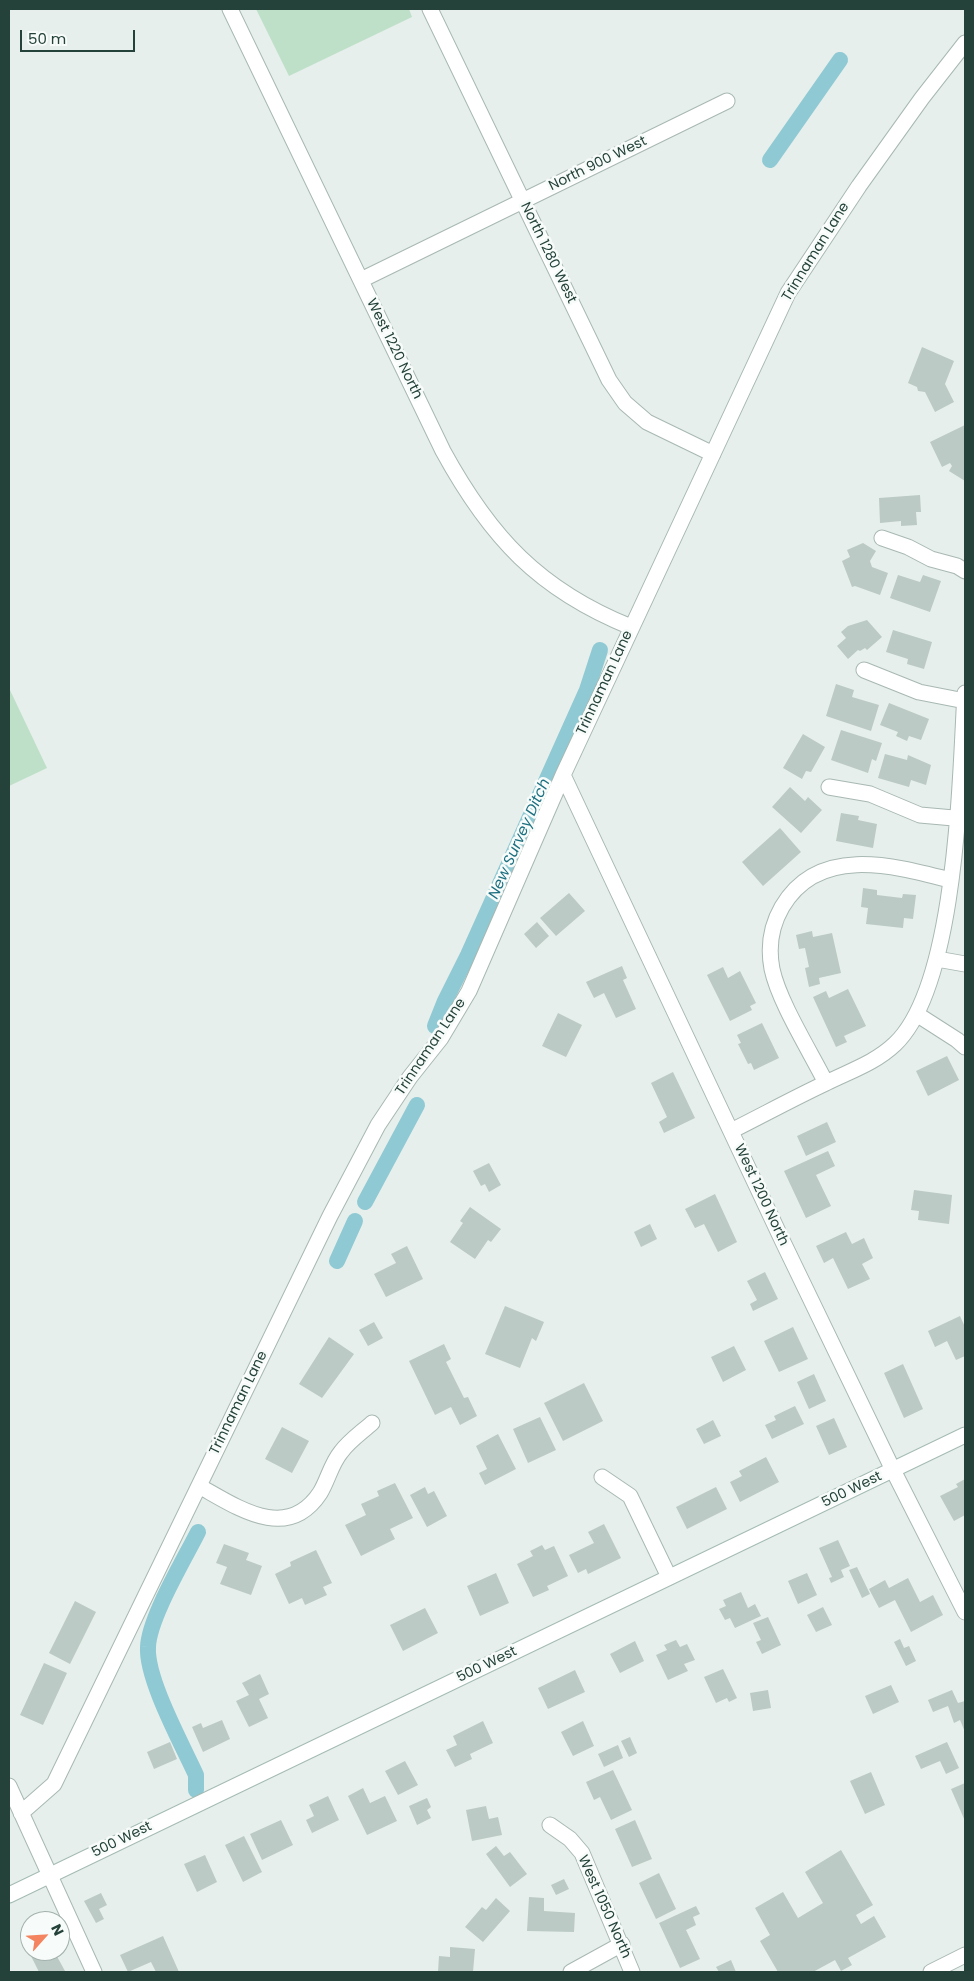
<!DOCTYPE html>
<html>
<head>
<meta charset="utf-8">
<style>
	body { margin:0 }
	#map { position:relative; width:974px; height:1981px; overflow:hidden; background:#e6efeb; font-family:Poppins,sans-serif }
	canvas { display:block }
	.frame { position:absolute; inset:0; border:10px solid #24423a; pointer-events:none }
	.north { position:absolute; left:20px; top:1911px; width:50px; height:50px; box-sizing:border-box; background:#f7fbf9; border:1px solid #a3b1ad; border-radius:50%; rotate:64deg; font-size:14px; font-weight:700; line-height:20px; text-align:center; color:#24423a }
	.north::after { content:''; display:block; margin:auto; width:18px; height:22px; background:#f4845f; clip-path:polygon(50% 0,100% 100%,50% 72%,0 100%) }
	.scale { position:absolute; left:20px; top:30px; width:115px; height:22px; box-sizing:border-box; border:2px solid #24423a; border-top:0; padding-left:6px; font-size:15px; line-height:18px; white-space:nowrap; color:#24423a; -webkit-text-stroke:4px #f7fbf9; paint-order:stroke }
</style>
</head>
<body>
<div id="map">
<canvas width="974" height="1981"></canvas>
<div class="frame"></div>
<div class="north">N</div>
<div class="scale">50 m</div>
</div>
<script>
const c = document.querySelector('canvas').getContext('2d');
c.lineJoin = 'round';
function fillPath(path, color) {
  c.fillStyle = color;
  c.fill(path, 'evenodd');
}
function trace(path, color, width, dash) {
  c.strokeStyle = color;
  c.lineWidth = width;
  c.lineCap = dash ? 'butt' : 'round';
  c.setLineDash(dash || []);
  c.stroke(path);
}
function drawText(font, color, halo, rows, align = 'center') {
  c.font = font + ' Poppins,sans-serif';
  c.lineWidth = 5;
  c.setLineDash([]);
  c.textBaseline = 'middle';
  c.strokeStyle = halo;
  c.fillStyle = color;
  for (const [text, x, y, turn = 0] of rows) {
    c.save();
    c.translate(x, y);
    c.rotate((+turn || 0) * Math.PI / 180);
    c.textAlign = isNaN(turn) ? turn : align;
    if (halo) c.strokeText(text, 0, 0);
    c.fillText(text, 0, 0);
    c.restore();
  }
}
fillPath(new Path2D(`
	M256 9H409L412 17 289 76Z
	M9 688 47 768 9 786Z`), '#bfe0c8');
trace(new Path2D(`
	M770 160 840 60
	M435 1026 445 1001 468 955 587 690 600 650
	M365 1202 417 1105
	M337 1261 355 1221
	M196 1790V1775C182 1744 146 1679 148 1647 149 1618 184 1560 198 1532`), '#8ec9d4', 16);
fillPath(new Path2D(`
	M922 347 954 361 945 384 954 402 935 412 925 392 918 391 917 387 908 383Z
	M965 425V481L949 471 952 466 950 463 942 467 930 442Z
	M920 495 921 512H916L917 525 901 526V521L880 523 879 498Z
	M863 543 876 551 870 561 872 567 888 573 880 595 855 586 852 587 842 561 850 557 847 550Z
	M898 575 920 582 923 575 941 581 930 612 890 598Z
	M867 620 882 637 867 650 865 648 860 651 858 650 848 659 837 646 846 638 841 632 848 626Z
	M893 630 932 642 924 669 907 664 908 659 886 652Z
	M836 684 854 690 852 697 879 705 871 731 826 716Z
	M889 703 929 719 921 740 909 736 907 741 896 736 898 732 880 725Z
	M841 730 882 743 876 761 872 759 868 773 831 760Z
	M803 734 825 747 811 772 806 771 802 779 783 768Z
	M885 754 907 760 908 755 931 765 926 785 911 780 909 787 878 778Z
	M790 787 805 801 808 797 822 810 801 833 772 807Z
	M841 813 859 816 858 820 877 824 873 848 836 841Z
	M780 828 801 852 763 886 742 862Z
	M863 888 877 890V895L902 898 903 894 916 895 913 919 904 918 903 928 866 924 868 908 861 907Z
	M569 893 585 911 556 936 540 918Z
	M537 922 549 936 536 948 524 934Z
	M812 931 813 937 832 933 841 973 819 978 820 984 809 987 805 968 809 967 805 948 799 949 796 935Z
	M622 966 627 978 623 980 636 1009 616 1018 604 993 594 998 586 982Z
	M723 967 728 978 740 971 756 1003 750 1006 752 1010 730 1021 707 975Z
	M848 989 866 1026 844 1036 847 1042 836 1047 813 997 826 991 829 998Z
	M558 1013 582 1025 566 1057 542 1046Z
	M762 1023 779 1058 754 1070 751 1063 748 1064 738 1044 741 1043 737 1035Z
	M947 1056 959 1080 928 1096 916 1071Z
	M673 1072 695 1118 664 1133 659 1122 667 1117 651 1083Z
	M827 1122 836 1142 806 1156 797 1136Z
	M828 1151 835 1166 816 1175 831 1206 806 1218 784 1171Z
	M489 1163 501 1185 489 1192 485 1184 481 1186 473 1171Z
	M914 1190 952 1195 949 1224 918 1220 919 1211 911 1210Z
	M715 1194 737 1242 718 1252 704 1224 695 1228 685 1209Z
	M470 1207 501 1229 491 1242 488 1240 475 1259 450 1242 463 1223 460 1221Z
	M650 1224 657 1239 641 1247 634 1232Z
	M846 1232 852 1244 864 1238 873 1258 862 1264 870 1279 848 1289 833 1258 824 1263 816 1246Z
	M407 1246 423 1279 386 1297 374 1274 396 1263 391 1254Z
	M765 1272 778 1299 753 1311 750 1304 757 1300 747 1281Z
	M505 1306 544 1322 536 1341 532 1338 520 1368 485 1354Z
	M960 1316 965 1327V1356L956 1360 947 1341 935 1347 928 1331Z
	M374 1322 383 1338 368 1346 359 1330Z
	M793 1327 808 1359 779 1372 764 1341Z
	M329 1337 354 1354 322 1398 299 1384Z
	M444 1344 451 1359 446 1362 464 1398 468 1397 477 1416 460 1425 451 1407 435 1415 409 1361Z
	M734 1346 746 1370 723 1382 711 1357Z
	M903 1364 923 1409 904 1418 884 1373Z
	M814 1374 826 1401 809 1409 797 1382Z
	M584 1383 603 1421 563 1441 544 1403Z
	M795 1406 804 1424 772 1439 765 1425 776 1420 774 1416Z
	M540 1417 556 1450 528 1463 513 1429Z
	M834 1418 847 1447 829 1455 816 1426Z
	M713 1420 721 1436 704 1444 696 1429Z
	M282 1427 309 1441 292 1473 265 1459Z
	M498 1434 516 1469 485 1485 479 1473 487 1469 476 1446Z
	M766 1457 779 1482 740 1502 730 1482 742 1476 739 1471Z
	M965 1479V1515L954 1521 940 1496 958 1487 956 1484Z
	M395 1483 413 1518 390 1529 395 1539 361 1556 345 1525 366 1515 361 1504 379 1496 377 1491Z
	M425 1487 428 1494 434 1491 447 1516 427 1527 410 1495Z
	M716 1487 727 1509 687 1529 676 1507Z
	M604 1524 621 1558 588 1574 586 1569 578 1573 569 1555 594 1543 588 1532Z
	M838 1540 850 1566 841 1570 844 1577 831 1583 829 1578 832 1577 819 1548Z
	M224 1544 249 1553 246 1560 262 1566 251 1595 220 1584 227 1567 216 1563Z
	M542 1545 545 1550 554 1546 568 1576 547 1586 549 1590 533 1597 517 1564 533 1556 530 1551Z
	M316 1550 332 1583 323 1587 327 1595 305 1605 302 1598 289 1604 275 1574 291 1566 290 1562Z
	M857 1567 870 1594 862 1598 849 1570Z
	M496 1573 509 1603 480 1616 467 1586Z
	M807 1573 817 1595 798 1604 788 1581Z
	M908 1578 920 1602 933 1595 943 1615 911 1632 895 1600 879 1608 869 1589 885 1580 889 1588Z
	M741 1592 748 1608 755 1604 761 1616 735 1628 730 1618 725 1620 719 1609 726 1606 723 1600Z
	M75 1601 96 1612 70 1664 49 1653Z
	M823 1607 832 1625 816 1632 807 1615Z
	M425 1608 438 1633 403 1651 390 1625Z
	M768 1617 781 1645 762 1654 756 1642 761 1640 753 1623Z
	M900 1639 904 1648 909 1646 916 1661 906 1666 894 1642Z
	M676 1640 680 1647 687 1644 695 1660 684 1664 688 1671 668 1680 656 1655 667 1650 664 1645Z
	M635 1641 644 1661 620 1673 610 1654Z
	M44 1663 67 1673 43 1725 20 1715Z
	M723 1669 737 1698 729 1702 727 1698 716 1703 704 1677Z
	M575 1670 585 1692 548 1709 538 1688Z
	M260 1674 269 1694 259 1699 268 1718 249 1727 236 1701 249 1695 242 1683Z
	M891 1685 899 1702 873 1714 865 1696Z
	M768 1690 771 1708 753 1711 750 1693Z
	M952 1690 958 1703 965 1701V1732L960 1720 954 1723 948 1706 933 1712 928 1700Z
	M222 1720 230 1739 203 1752 192 1727 201 1723 203 1728Z
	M483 1721 493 1743 470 1754 472 1759 455 1767 446 1750 457 1745 453 1736Z
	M583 1721 594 1746 573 1756 561 1732Z
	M630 1737 637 1753 629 1757 621 1741Z
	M170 1742 177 1759 154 1769 147 1752Z
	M947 1742 959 1768 946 1774 940 1761 921 1769 915 1756Z
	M618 1745 623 1758 604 1767 598 1754Z
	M405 1761 418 1785 398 1795 385 1771Z
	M613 1770 632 1810 611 1820 600 1797 594 1800 586 1782Z
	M871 1772 885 1805 865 1814 850 1781Z
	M965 1783V1821L951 1789Z
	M363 1788 370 1803 385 1796 397 1821 367 1835 348 1796Z
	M328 1796 339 1820 312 1833 306 1820 314 1816 309 1805Z
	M427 1798 431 1807 427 1810 431 1818 417 1825 409 1806Z
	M486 1806 489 1819 498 1817 502 1835 472 1841 466 1810Z
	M281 1820 293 1845 262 1860 250 1834Z
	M635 1820 652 1859 632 1867 615 1829Z
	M244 1836 262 1872 243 1882 225 1845Z
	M496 1846 504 1856 510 1852 527 1874 510 1887 486 1854Z
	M841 1850 873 1905 856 1915 861 1924 874 1916 886 1937 848 1958 852 1965 841 1971 835 1960 813 1972H778L760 1941 770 1935 755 1908 783 1892 798 1918 823 1903 805 1872Z
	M205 1855 217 1882 197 1892 184 1864Z
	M659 1873 676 1909 656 1919 639 1883Z
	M564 1879 569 1889 556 1895 551 1885Z
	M101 1893 107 1905 99 1909 104 1919 96 1923 84 1901Z
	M529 1897 544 1898V1911L575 1913 574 1932 527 1931Z
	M496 1898 510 1911 483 1942 465 1927 482 1907 486 1910Z
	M696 1906 700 1914 693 1917 696 1925 686 1930 700 1959 680 1968 659 1923Z
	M163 1936 179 1972H156L151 1962 128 1972 120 1955Z
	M450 1947 475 1949 473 1972H438L439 1956 450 1957Z
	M40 1951H54L65 1971 39 1972 31 1956Z
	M731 1960 736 1972H719L716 1967Z`), '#bbcac4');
const minor = new Path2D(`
	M230 9 443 451C490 537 539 590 631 627
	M430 9 609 380 625 403 647 422 713 454
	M361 280 727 101
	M882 538 908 547 931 559 957 566 965 571
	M864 670 919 692 965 701
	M563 775 783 1242 893 1470 965 1612
	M829 787 870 794 920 815 965 819
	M937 959 965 964
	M918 1015 957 1040 965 1047
	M826 1083C810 1051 779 1002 772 969 768 948 771 926 782 907 818 845 892 865 950 880
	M731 1131C763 1115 794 1098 826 1083 850 1071 875 1063 895 1044 957 985 960 777 965 693
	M602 1477 630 1496 669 1577
	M199 1486C237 1507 287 1543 320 1493 328 1480 331 1464 341 1452 349 1441 362 1432 372 1423
	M9 1786 94 1972
	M21 1813 54 1784 330 1216 378 1125 410 1077 441 1038 469 991 563 775 788 293 859 186 922 98 965 43
	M550 1825 570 1839 582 1853 632 1972
	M571 1972 622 1944`);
const tertiary = new Path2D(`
	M931 1972 965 1955`);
const secondary = new Path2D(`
	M9 1895 965 1435`);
trace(minor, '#a8b8b2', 17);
trace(tertiary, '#a8b8b2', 17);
trace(secondary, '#a4bbb3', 17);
trace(minor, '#fff', 15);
trace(tertiary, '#fff', 15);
trace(secondary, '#fff', 15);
drawText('14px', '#24423a', '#f7fbf9', [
	["North 900 West",598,164,-26],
	["Trinnaman Lane",816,252,-58],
	["North 1280 West",548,253,64],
	["West 1220 North",394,349,64],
	["Trinnaman Lane",605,683,-65],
	["Trinnaman Lane",431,1047,-56],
	["West 1200 North",761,1195,65],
	["Trinnaman Lane",239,1403,-64],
	["500 West",852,1490,-26],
	["500 West",487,1665,-26],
	["500 West",122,1840,-26],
	["West 1050 North",604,1907,66]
]);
drawText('italic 15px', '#1c6f80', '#f7fbf9', [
	["New Survey Ditch",520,839,-66]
]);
</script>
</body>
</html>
